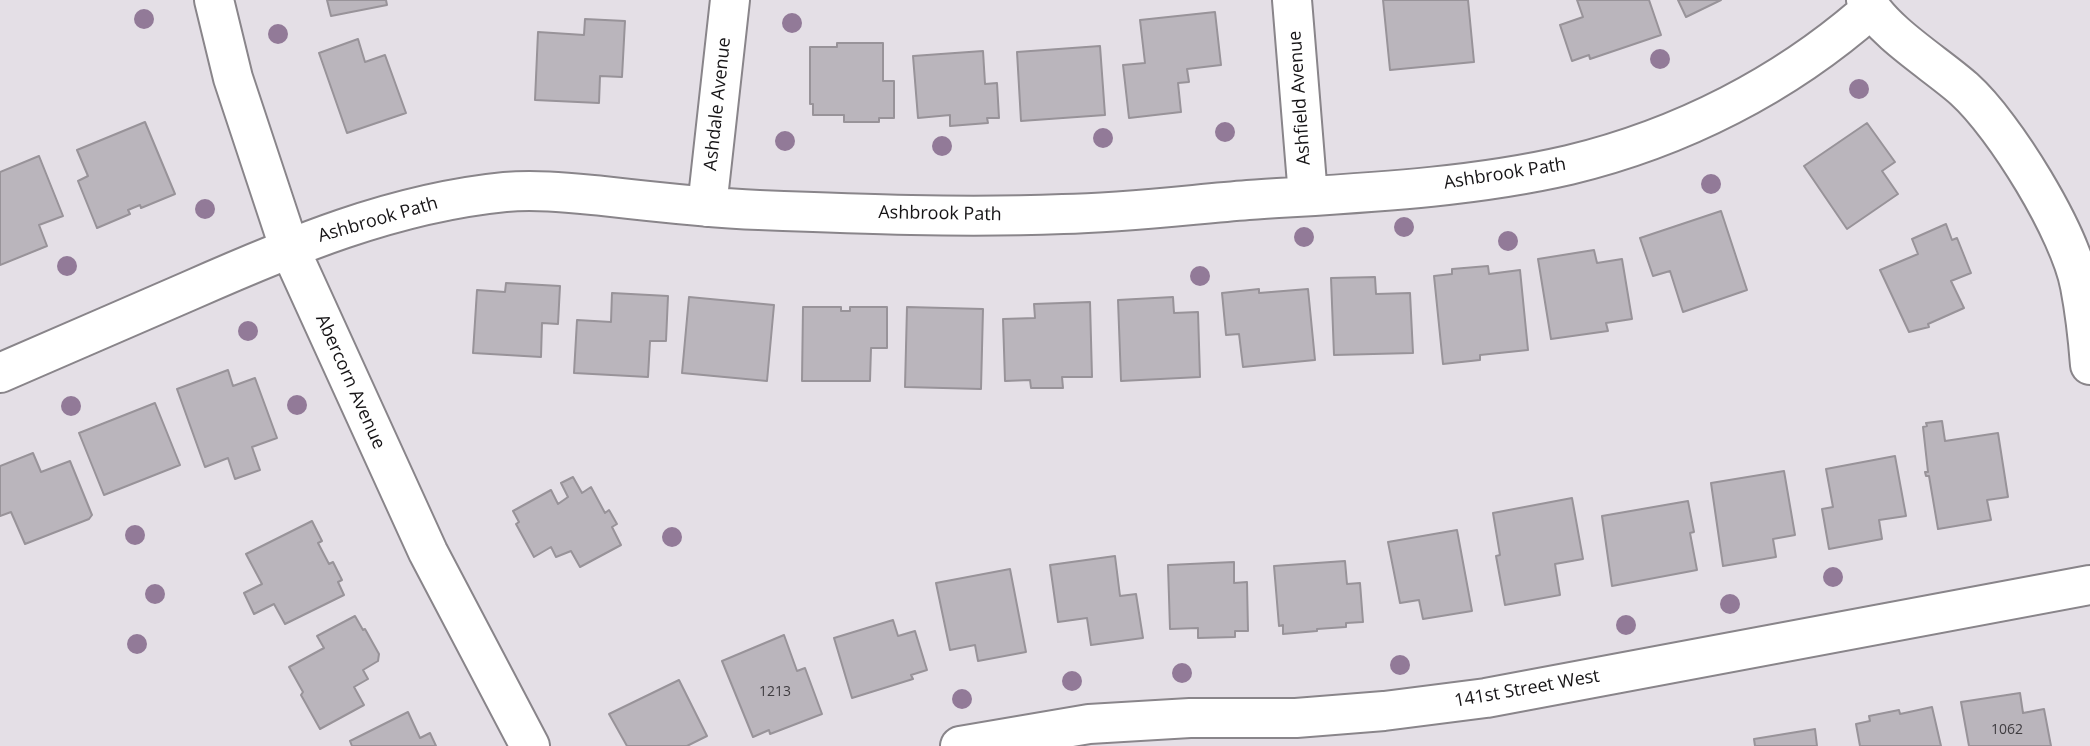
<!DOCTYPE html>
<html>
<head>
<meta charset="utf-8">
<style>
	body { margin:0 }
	canvas { display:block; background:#e4dfe6 }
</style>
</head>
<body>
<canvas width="2090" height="746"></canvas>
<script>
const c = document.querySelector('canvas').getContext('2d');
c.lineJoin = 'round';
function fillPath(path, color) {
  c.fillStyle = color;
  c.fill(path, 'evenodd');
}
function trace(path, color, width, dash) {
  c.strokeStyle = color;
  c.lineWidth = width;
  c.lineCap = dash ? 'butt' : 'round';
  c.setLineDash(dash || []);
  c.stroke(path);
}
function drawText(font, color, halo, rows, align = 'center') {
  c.font = font + ' "Open Sans",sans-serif';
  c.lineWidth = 5;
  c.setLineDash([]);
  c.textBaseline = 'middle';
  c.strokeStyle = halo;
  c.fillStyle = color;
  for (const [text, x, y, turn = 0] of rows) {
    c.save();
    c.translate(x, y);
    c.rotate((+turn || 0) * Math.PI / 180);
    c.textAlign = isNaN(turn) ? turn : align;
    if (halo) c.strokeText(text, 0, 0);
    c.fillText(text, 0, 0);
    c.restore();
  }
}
const building = new Path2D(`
	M327 0H386L387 5 331 16Z
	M1383 0H1468L1474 62 1390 70Z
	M1577 0H1649L1661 35 1590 59 1589 55 1572 61 1560 25 1583 17Z
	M1678 0H1721L1686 17Z
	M1215 12 1221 65 1187 69 1189 82 1178 83 1181 112 1129 118 1123 65 1145 63 1140 20Z
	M585 19 625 21 622 77 600 76 599 103 535 100 538 32 584 35Z
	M358 39 365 62 385 55 406 113 347 133 319 53Z
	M837 43H883V81H894V118H879V122H844V115H813V104H810V47H837Z
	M1100 46 1105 115 1021 121 1017 52Z
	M983 51 985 84 997 83 999 118H987L988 123 950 126V115L918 118 913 56Z
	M145 122 175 194 141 208 140 205 128 210 130 214 97 228 78 181 88 176 77 150Z
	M1867 123 1895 162 1882 171 1898 194 1847 229 1804 166Z
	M39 156 63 216 39 225 47 246 0 265V172Z
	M1721 211 1747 290 1683 312 1670 271 1653 276 1640 238Z
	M1946 224 1952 240 1957 238 1971 273 1951 281 1964 308 1928 324 1929 327 1909 332 1880 270 1918 254 1912 239Z
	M1594 250 1597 263 1622 259 1632 319 1606 323 1608 331 1551 339 1538 259Z
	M1488 266 1489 274 1520 270 1528 350 1480 355V360L1443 364 1434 276 1452 274V269Z
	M1375 277 1376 294 1410 293 1413 353 1334 355 1331 278Z
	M506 283 560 286 558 324 542 323 541 357 473 353 477 290 505 292Z
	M1259 289V293L1308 289 1315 360 1243 367 1239 334 1226 335 1222 293Z
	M612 293 668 296 666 341H650L648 377 574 373 577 320 611 322Z
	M689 297 774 305 767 381 682 373Z
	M1173 297 1174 313 1198 312 1200 377 1121 381 1118 300Z
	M1090 302 1092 377H1062L1063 388H1031L1030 380 1005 381 1003 319 1035 318 1034 304Z
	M803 307H841V311H850V307H887V348H871L870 381H802Z
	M907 307 983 309 981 389 905 387Z
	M228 370 233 386 255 378 277 438 252 447 260 470 235 479 228 458 205 467 177 389Z
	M155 403 180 465 104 495 79 433Z
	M1942 421 1945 441 1998 433 2008 497 1987 500 1991 520 1938 529 1929 476H1926L1925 472H1928L1923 427 1927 426 1926 423Z
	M33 453 41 472 70 461 92 515 89 519 25 544 11 512 0 516V466Z
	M1895 456 1906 516 1879 520 1882 539 1829 549 1822 509 1833 507 1826 469Z
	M1784 471 1795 535 1773 539 1776 557 1723 566 1711 483Z
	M573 477 582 493 591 487 605 513 609 510 617 524 612 527 621 545 580 567 571 551 556 557 551 547 534 557 516 524 519 522 513 511 551 490 558 504 568 497 561 483Z
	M1572 498 1583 559 1555 564 1560 595 1505 605 1496 556 1500 555 1493 513Z
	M1688 501 1694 532 1690 533 1697 570 1612 586 1602 516Z
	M312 521 322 541 318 543 329 564 333 562 342 580 338 582 344 595 285 624 274 604 254 614 244 593 262 584 246 554Z
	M1457 530 1472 611 1423 619 1419 600 1400 603 1388 542Z
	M1115 556 1120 596 1136 594 1143 638 1091 645 1087 618 1058 622 1050 565Z
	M1345 561 1347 584 1360 583 1363 622 1346 623V627L1317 629V631L1283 634V625L1279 626 1274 566Z
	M1234 562V583L1247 582 1248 631H1235V637L1198 638V628L1170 629 1168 565Z
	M1010 569 1026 652 978 661 975 645 950 650 936 583Z
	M355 616 363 630 365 629 379 654 378 661 363 670 368 679 354 687 364 705 320 729 301 695 303 692 289 667 324 648 317 636Z
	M893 620 898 636 915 631 927 670 911 675 913 679 852 698 834 638Z
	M784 635 797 671 805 668 822 714 770 734 769 730 753 737 722 661Z
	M679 680 707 736 687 746H627L609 714Z
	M2020 693 2023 713 2044 709 2051 746H1969L1961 702Z
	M1932 707 1941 746H1860L1856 724 1870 721 1869 716 1899 710 1900 714Z
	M408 712 420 738 430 733 436 746H352L350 741Z
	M1815 729 1817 746H1755L1754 739Z`);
fillPath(building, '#bab5bc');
trace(building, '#989399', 2);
const minor = new Path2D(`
	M214 0 233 78 289 247 428 552 530 746
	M1292 0 1308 196
	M1866 0C1884 33 1936 64 1964 89 2005 126 2070 232 2080 286 2085 312 2088 339 2090 365
	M707 207 730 0
	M0 373C63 346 126 318 189 291 291 246 393 203 505 192 537 189 571 193 603 196 655 202 707 208 759 210 860 214 962 218 1063 214 1124 213 1187 205 1248 200 1355 193 1465 189 1569 165 1681 138 1785 85 1871 9
	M960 746 1089 724 1190 718H1296L1384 711 1486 698 2090 585`);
trace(minor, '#89858a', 42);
trace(minor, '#fff', 38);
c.fillStyle = '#927a98';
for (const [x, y] of [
	[144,19],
	[792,23],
	[278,34],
	[1660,59],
	[1859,89],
	[1225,132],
	[1103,138],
	[785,141],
	[942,146],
	[1711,184],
	[205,209],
	[1404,227],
	[1304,237],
	[1508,241],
	[67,266],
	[1200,276],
	[248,331],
	[297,405],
	[71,406],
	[135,535],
	[672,537],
	[1833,577],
	[155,594],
	[1730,604],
	[1626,625],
	[137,644],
	[1400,665],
	[1182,673],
	[1072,681],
	[962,699]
]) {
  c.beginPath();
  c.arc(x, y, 10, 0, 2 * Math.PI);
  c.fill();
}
drawText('14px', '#3f3c40', null, [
	["1213",775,692],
	["1062",2007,730]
]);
drawText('18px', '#161416', '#fff', [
	["Ashfield Avenue",1300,98,-94],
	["Ashdale Avenue",718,104,-84],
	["Ashbrook Path",1505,174,-9],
	["Ashbrook Path",940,214,1],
	["Ashbrook Path",378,220,-16],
	["Abercorn Avenue",350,382,66],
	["141st Street West",1527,689,-10]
]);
</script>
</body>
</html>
